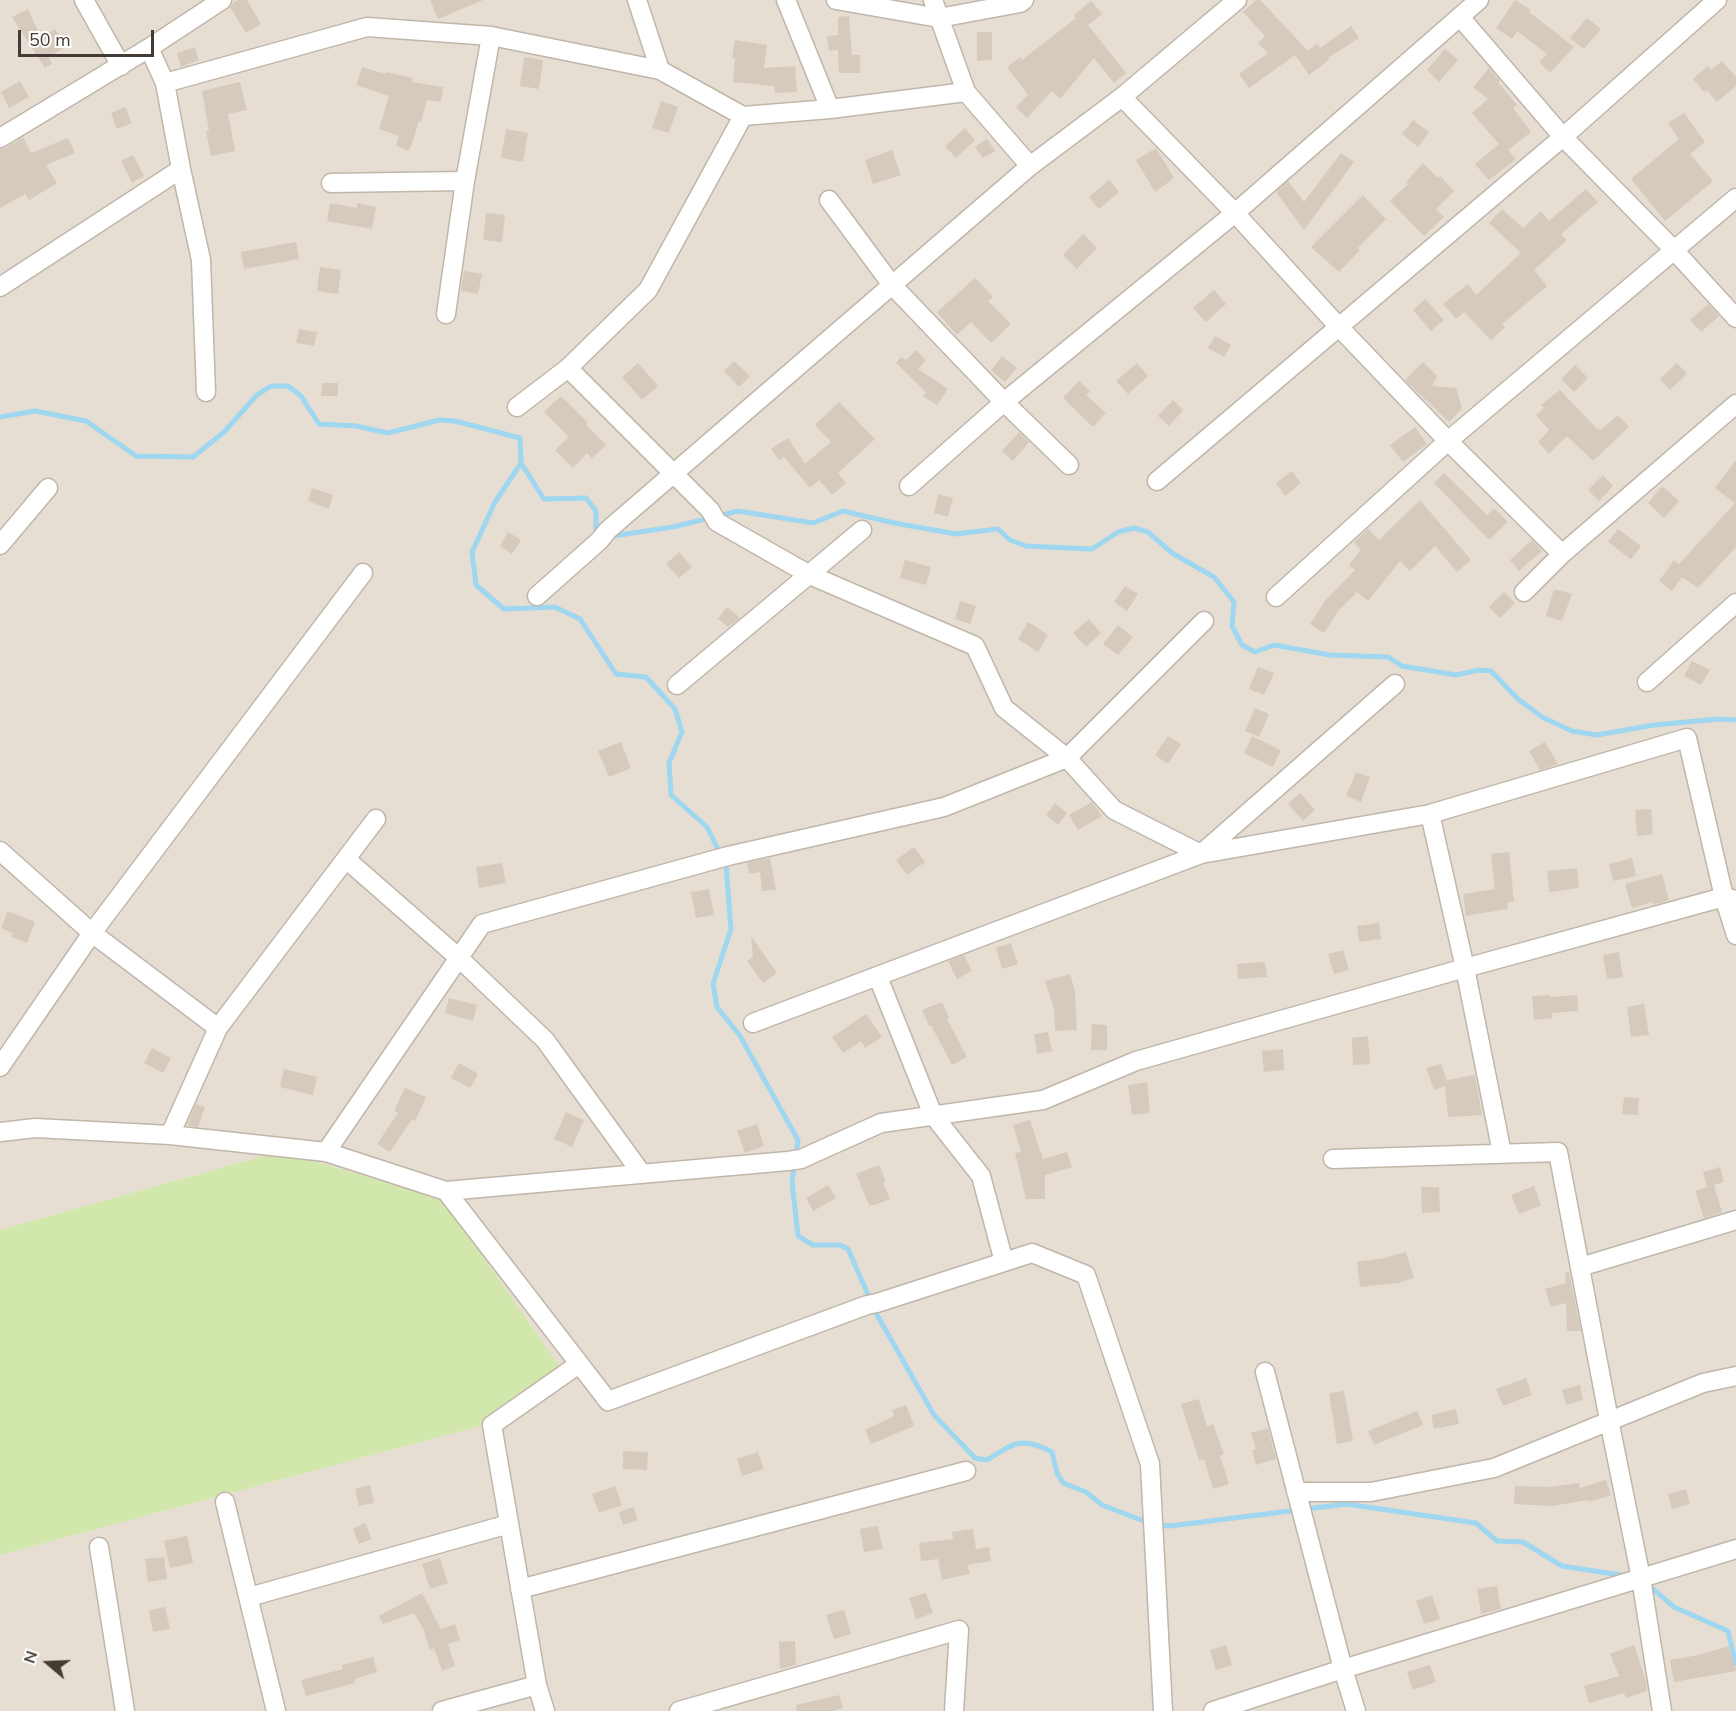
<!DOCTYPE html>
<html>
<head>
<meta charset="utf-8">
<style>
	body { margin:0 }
	#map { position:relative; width:1736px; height:1711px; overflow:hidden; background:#f2ece4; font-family:"Nunito Sans",sans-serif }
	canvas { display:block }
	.north { position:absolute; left:18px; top:1633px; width:60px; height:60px; -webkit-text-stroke:4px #fff; paint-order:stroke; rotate:289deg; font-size:16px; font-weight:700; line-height:24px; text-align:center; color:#443c34 }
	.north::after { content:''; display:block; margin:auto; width:21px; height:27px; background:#443c34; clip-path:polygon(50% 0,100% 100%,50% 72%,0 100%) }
	.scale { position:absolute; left:18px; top:30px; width:136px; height:27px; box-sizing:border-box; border:3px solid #443c34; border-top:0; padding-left:8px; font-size:18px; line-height:21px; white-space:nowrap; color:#443c34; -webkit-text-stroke:4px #fff; paint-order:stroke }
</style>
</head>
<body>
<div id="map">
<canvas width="1736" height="1711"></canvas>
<div class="north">N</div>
<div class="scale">50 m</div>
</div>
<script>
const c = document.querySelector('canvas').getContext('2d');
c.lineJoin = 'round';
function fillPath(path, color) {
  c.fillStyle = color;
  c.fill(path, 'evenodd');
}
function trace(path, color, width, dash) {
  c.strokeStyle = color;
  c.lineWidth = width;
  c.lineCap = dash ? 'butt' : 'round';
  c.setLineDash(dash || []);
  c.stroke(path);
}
fillPath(new Path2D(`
	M0 0H1736V1711H0V1555L484 1425 281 1151 0 1230Z`), '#e6ded2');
fillPath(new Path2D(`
	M281 1151 443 1200 559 1366 484 1425 0 1555V1230Z`), '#d2e7ac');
trace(new Path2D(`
	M0 417 35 411 86 421 136 456 193 457 224 432 257 395 271 386H288L301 396 319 424 356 426 388 433 439 420 455 421 520 438 521 463 544 499 586 498 596 511V530L613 536 673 527 738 511 813 523 843 511 894 523 956 534 998 529 1010 540 1026 546 1092 549 1118 532 1134 528 1148 532 1172 553 1214 577 1234 602 1232 626 1242 645 1255 652 1274 645 1330 655 1388 657 1402 666 1456 675 1479 670 1491 671 1518 699 1542 717 1572 731 1597 735 1654 725 1719 719 1736 720
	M521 463 495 502 472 552 476 585 504 609 555 607 580 619 616 674 646 677 675 709 682 732 669 763 671 795 707 827 726 865 731 929 713 984 717 1007 740 1036 798 1140 792 1182 798 1236 813 1245H840L848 1249 876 1313 934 1415 975 1458 987 1460C1014 1443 1021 1436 1052 1452L1057 1473 1063 1483 1086 1492 1102 1505 1149 1523
	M1158 1525 1170 1526 1346 1504 1476 1523 1497 1541 1523 1542 1562 1566 1627 1576
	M1646 1583 1674 1607 1728 1631 1736 1664`), '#9fd6f0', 5);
fillPath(new Path2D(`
	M238 0H247L261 24 246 33 230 7 233 3Z
	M430 0H483L438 19Z
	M1256 0H1260L1308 51 1317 44 1320 48 1351 26 1359 38 1328 58 1329 60 1309 75 1295 55 1249 88 1239 74 1268 53 1258 43 1265 36 1243 12Z
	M1515 0 1531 10 1529 12 1574 47 1550 73 1539 62 1547 54 1517 31 1512 39 1496 28Z
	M1091 1 1102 14 1088 25 1126 73 1114 83 1094 58 1060 99 1052 91 1027 118 1016 107 1028 95 1007 67 1020 57 1022 60 1076 18 1074 15Z
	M28 9 41 38 55 29 66 46 49 57 52 64 45 68 12 17Z
	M849 16 852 55H860V73H839L838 50 829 51 827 36 838 35V17Z
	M1587 18 1601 29 1584 49 1570 38Z
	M977 32H992V60L977 61Z
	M735 40 767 45 764 68 795 66 797 92 775 93 774 86 733 82 735 58H732Z
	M195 47 199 60 181 67 177 53Z
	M1445 49 1458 60 1439 82 1427 70Z
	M524 57 543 60 539 89 520 86Z
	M1722 61 1736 77V86L1717 102 1707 90 1704 92 1693 79 1708 66 1711 70Z
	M362 67 385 74V72L413 78 412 82 443 87 441 102 427 100 421 122H419L409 151 396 146 399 136 379 129 389 96 356 85Z
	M1489 68 1500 81 1498 82 1517 105 1513 108 1531 132 1508 150 1516 159 1489 180 1475 164 1499 144 1472 113 1488 99 1473 87Z
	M20 81 29 97 9 108 1 92Z
	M240 82 247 110 228 114 235 151 211 156 206 131H209L202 91Z
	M661 101 678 107 669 133 652 128Z
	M125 107 132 123 117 129 111 113Z
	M1684 113 1705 142 1690 154 1713 181 1665 221 1631 179 1679 139 1668 123Z
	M1413 120 1429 132 1418 147 1402 134Z
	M965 128 975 140 956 158 945 146Z
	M506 129 528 133 523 162 501 158Z
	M23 137 31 153 68 138 75 153 46 165 57 183 29 200 25 194 0 208V149L6 148Z
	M987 139 995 151 983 158 975 147Z
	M1156 148 1174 178 1155 192 1136 160Z
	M892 150 901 175 873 184 865 160Z
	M1341 153 1354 162 1304 230 1276 192 1288 181 1304 202Z
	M133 155 144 176 132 183 121 161Z
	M1423 163 1438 178 1440 176 1454 191 1436 209 1444 217 1424 236 1390 201 1408 184 1406 182Z
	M1109 180 1119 192 1099 209 1089 197Z
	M1586 189 1598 202 1561 234 1567 240 1534 270 1547 286 1502 324 1505 327 1491 340 1464 312 1456 319 1443 304 1468 284 1476 295 1521 253 1489 223 1502 209 1523 228 1541 211 1549 221Z
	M1363 195 1386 219 1358 248 1360 250 1339 272 1311 247Z
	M330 203 357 208V203L376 207 372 229 327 221Z
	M486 213 505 215 502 242 483 240Z
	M1083 234 1097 248 1077 269 1063 255Z
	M296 242 299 259 244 269 241 252Z
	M320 267 341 270 338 294 317 291Z
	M464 271 482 274 478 294 461 291Z
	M975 278 993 297 988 301 1011 324 991 343 971 322 957 335 937 312Z
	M1214 290 1226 304 1206 322 1193 308Z
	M1425 299 1444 320 1431 331 1413 310Z
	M1708 304 1719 316 1701 332 1690 320Z
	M299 329 317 332 314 346 296 343Z
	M1215 336 1231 345 1224 357 1208 348Z
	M916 350 926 360 918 369 948 389 937 405 923 396 926 392 896 363 901 357 906 360Z
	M1002 356 1017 368 1005 382 991 370Z
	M734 361 750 376 739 387 724 371Z
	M1423 362 1437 376 1432 386 1456 388 1462 408 1449 422 1405 380Z
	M638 363 658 386 642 400 622 377Z
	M1137 363 1148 376 1128 394 1116 381Z
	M1677 363 1687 374 1670 390 1660 379Z
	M1575 365 1588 378 1574 392 1561 379Z
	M1079 381 1090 391 1086 395 1106 413 1093 427 1063 398Z
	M322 383H338V396H321Z
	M1560 390 1598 430 1599 428 1601 430 1618 415 1629 427 1593 461 1567 436 1549 454 1538 442 1549 430 1536 415 1544 408 1541 405Z
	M561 396 588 423 586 425 606 445 592 458 587 453 573 468 555 450 569 437 544 412Z
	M1173 400 1183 410 1169 426 1158 416Z
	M839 402 875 439 838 473 846 483 832 495 819 480 810 488 784 457 779 460 771 449 788 438 805 464 831 442 815 425Z
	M1415 427 1427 444 1403 462 1390 445Z
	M1019 432 1029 442 1013 461 1002 451Z
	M1736 460V547L1698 588 1682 577 1672 591 1659 581 1674 560 1679 564 1735 503 1715 488Z
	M1292 471 1301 483 1285 496 1276 483Z
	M1444 473 1487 515 1494 508 1508 522 1489 540 1434 483Z
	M1603 475 1613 486 1599 501 1588 490Z
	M1662 486 1679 501 1664 518 1648 503Z
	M312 488 333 495 329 509 308 501Z
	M938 494 953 498 948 517 934 513Z
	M1420 500 1471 560 1457 572 1435 546 1410 571 1400 561 1368 601 1357 592 1339 610 1324 633 1310 624 1325 601 1355 570 1349 565 1361 550 1354 542 1368 529 1379 540Z
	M1618 529 1641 546 1631 559 1608 542Z
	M508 532 521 540 512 554 500 546Z
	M1532 540 1542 551 1519 571 1510 560Z
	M679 552 692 567 679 578 666 564Z
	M905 560 931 567 926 585 900 578Z
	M1125 586 1138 594 1127 611 1114 602Z
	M1554 589 1572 594 1562 621 1546 616Z
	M1504 592 1515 603 1500 618 1489 607Z
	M960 601 976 606 970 624 955 619Z
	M727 607 740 618 728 627 718 619Z
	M1089 619 1101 633 1086 647 1073 633Z
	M1028 622 1048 635 1038 652 1018 639Z
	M1118 625 1133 637 1118 655 1103 644Z
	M1692 661 1710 670 1701 685 1684 676Z
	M1258 667 1274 673 1264 695 1249 689Z
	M1255 708 1269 714 1259 737 1245 731Z
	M1168 736 1181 744 1168 764 1155 755Z
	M1252 736 1281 750 1273 767 1244 753Z
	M621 742 631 768 609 777 598 751Z
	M1545 742 1558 764 1540 770 1529 751Z
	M1356 772 1370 777 1361 802 1346 796Z
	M1300 793 1315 810 1303 821 1288 804Z
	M1092 802 1102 816 1078 830 1069 815Z
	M1055 803 1067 813 1058 825 1046 815Z
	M1651 809 1653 834 1637 836 1635 810Z
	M914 847 925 862 907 875 896 860Z
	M1509 852 1514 902H1508L1507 909 1466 916 1463 894 1495 889 1491 854Z
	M770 858 776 890 762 891 760 872 749 874 747 863Z
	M1632 858 1636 876 1613 881 1609 864Z
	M502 863 506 883 479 888 476 867Z
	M1577 868 1579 888 1549 892 1547 871Z
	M1662 874 1669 900 1653 905 1652 902 1632 908 1625 884Z
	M709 889 714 915 696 918 691 892Z
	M8 911 35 922 27 943 12 937 13 933 1 928Z
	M1379 923 1381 939 1359 942 1357 926Z
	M751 936 777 973 763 983 747 961 753 957Z
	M1011 943 1018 964 1002 969 996 948Z
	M1343 950 1349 970 1334 974 1328 954Z
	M1619 952 1623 977 1607 979 1603 955Z
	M964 955 972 971 957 979 948 961Z
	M1265 962 1267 977 1238 979 1237 964Z
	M1070 974 1075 991 1077 1030 1055 1031 1054 1009 1045 981Z
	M1550 995V997L1577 995 1578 1011 1552 1013V1018L1534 1020 1532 996Z
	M449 998 477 1005 473 1021 445 1013Z
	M942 1002 949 1018 947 1019 967 1057 952 1065 931 1025 929 1026 922 1010Z
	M1644 1004 1649 1035 1631 1037 1627 1007Z
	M866 1014 882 1037 865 1048 861 1041 843 1053 832 1037Z
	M1092 1024 1107 1025V1050H1091Z
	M1048 1032 1052 1051 1037 1054 1034 1034Z
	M1368 1036 1370 1064 1353 1065 1352 1038Z
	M152 1048 171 1058 163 1073 144 1063Z
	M1283 1049 1284 1070 1264 1072 1262 1051Z
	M459 1063 478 1074 470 1088 451 1078Z
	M1441 1064 1447 1080 1475 1075 1482 1115 1448 1117 1445 1086 1434 1090 1426 1068Z
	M284 1069 317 1077 313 1095 280 1087Z
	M1147 1082 1150 1113 1132 1115 1128 1085Z
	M405 1088 426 1097 415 1121 412 1119 390 1152 377 1144 398 1113 394 1111Z
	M1624 1097 1639 1098 1638 1115 1622 1114Z
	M196 1104 205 1107 198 1127 187 1125Z
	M566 1112 584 1120 572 1147 554 1139Z
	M1030 1120 1043 1159 1067 1152 1072 1167 1045 1175V1199H1026L1015 1153 1021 1152 1013 1125Z
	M757 1124 764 1146 745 1153 737 1131Z
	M879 1165 886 1182 883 1183 890 1199 875 1205H869L856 1174Z
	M1720 1167 1724 1182 1714 1185 1722 1212 1704 1218 1695 1191 1707 1187 1703 1172Z
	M828 1185 836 1198 813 1211 806 1198Z
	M1534 1186 1541 1205 1519 1214 1511 1195Z
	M1421 1187H1439L1440 1212 1422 1213Z
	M1406 1252 1414 1278 1395 1284V1283L1360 1287 1357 1262 1384 1258Z
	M1569 1272 1581 1331H1567L1566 1303 1551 1307 1545 1289 1566 1283 1565 1273Z
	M1526 1378 1532 1395 1503 1406 1496 1389Z
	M1580 1385 1583 1400 1566 1405 1562 1390Z
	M1344 1391 1353 1441 1337 1444 1329 1393Z
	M1199 1399 1207 1427 1213 1424 1224 1454 1220 1456 1229 1484 1213 1489 1204 1459 1199 1460 1181 1404Z
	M906 1405 914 1426 871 1444 865 1430 894 1416 892 1410Z
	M1456 1409 1459 1424 1434 1429 1431 1415Z
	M1417 1411 1423 1425 1374 1445 1368 1431Z
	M1268 1428 1276 1459 1256 1465 1252 1450 1256 1449 1251 1433Z
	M623 1451 648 1452 647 1470 623 1469Z
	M758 1452 764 1469 742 1476 737 1459Z
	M1606 1480 1611 1495 1589 1502V1500L1552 1506 1514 1504 1515 1486 1549 1487 1579 1483 1580 1488Z
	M370 1485 374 1503 359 1506 355 1489Z
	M615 1486 622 1505 599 1513 592 1494Z
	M1686 1489 1690 1504 1672 1509 1668 1494Z
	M633 1507 638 1520 623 1525 619 1512Z
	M365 1523 372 1539 359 1544 353 1529Z
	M878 1526 883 1549 864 1552 860 1529Z
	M973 1529 976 1549 989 1547 991 1561 968 1565 970 1574 942 1580 938 1559 921 1561 919 1543 953 1539 952 1532Z
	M187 1536 193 1563 170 1568 164 1541Z
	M164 1557 167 1579 148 1582 145 1559Z
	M440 1558 448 1583 430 1589 422 1564Z
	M1497 1586 1501 1609 1481 1614 1477 1589Z
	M422 1593 441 1629 455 1624 460 1640 448 1644 455 1666 442 1671 434 1648 430 1650 423 1628 414 1613 383 1624 379 1616Z
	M926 1593 933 1613 916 1619 909 1598Z
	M1432 1595 1440 1619 1424 1624 1416 1601Z
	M165 1607 170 1629 153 1632 149 1610Z
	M844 1610 851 1634 834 1639 826 1615Z
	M795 1641 796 1665 780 1669 779 1642Z
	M1226 1645 1232 1665 1216 1670 1210 1650Z
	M1634 1645 1640 1661H1639L1646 1681 1647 1691 1626 1698 1624 1693 1589 1703 1584 1686 1619 1676 1610 1654Z
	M1729 1646 1736 1671 1674 1682 1670 1660 1699 1655Z
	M373 1657 377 1672 355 1679V1683L306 1696 301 1680 343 1669 342 1665Z
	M1430 1665 1436 1682 1413 1690 1407 1672Z
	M839 1695 843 1708 833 1711H797L796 1705Z`), '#d6cabc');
const street = new Path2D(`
	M84 0 121 66
	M637 0 660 70
	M786 0 830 109
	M836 0 939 18 1020 3 1024 0
	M933 0 966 92 1030 166
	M1460 17 1563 137 1673 249 1736 318
	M149 48 165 83 181 169 201 260 206 392
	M165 83 367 27 491 36 660 70 743 116 830 109 966 92
	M1122 97 1235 213 1339 327 1448 441 1562 554
	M0 138 149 48 222 0
	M331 183 465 181
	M829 200 892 285 1004 402 1069 465
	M0 287 181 169
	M446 314 465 181 491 36
	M568 368 710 510 717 522 810 575 975 646 1004 708 1067 758 1114 810 1201 854 1395 684
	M517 407 568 368 648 290 743 116
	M1157 481 1563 137 1717 0
	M909 486 1004 402 1235 213 1479 0
	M0 545 48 488
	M1524 592 1562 554 1736 404
	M537 596 599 541 608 530 1030 166 1122 97 1237 0
	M1276 597 1448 441 1736 198
	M1647 682 1736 603
	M677 685 862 530
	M1430 814 1465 968 1502 1153
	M0 851 92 933 218 1028
	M346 859 459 958 545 1040 642 1174
	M878 977 933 1115 981 1176 1004 1262
	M753 1023 1201 854 1430 814 1687 738 1724 897 1736 935
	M0 1067 92 933 363 573
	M0 1132 35 1128 170 1135 326 1152 446 1191 608 1401 867 1305 877 1303 1032 1253 1086 1275 1150 1464 1163 1711
	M170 1135 218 1028 376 819
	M326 1152 482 924 728 856 944 807 1067 758 1204 621
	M1333 1159 1558 1152 1609 1420 1641 1578 1662 1711
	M446 1191 788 1161 801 1159 881 1123 1043 1100 1136 1061 1465 968 1724 897 1736 900
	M1580 1267 1736 1220
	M1265 1372 1343 1669 1356 1711
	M1296 1492H1371L1494 1468 1703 1383 1736 1376
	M225 1502 276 1711
	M99 1547 125 1711
	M520 1589 966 1471
	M249 1597 509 1524
	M442 1711 537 1685
	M545 1711 537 1685 492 1425 579 1364
	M679 1711 959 1630 954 1711
	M1213 1711 1343 1669 1736 1549`);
trace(street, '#c0b6aa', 21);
trace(street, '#fff', 18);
</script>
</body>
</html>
